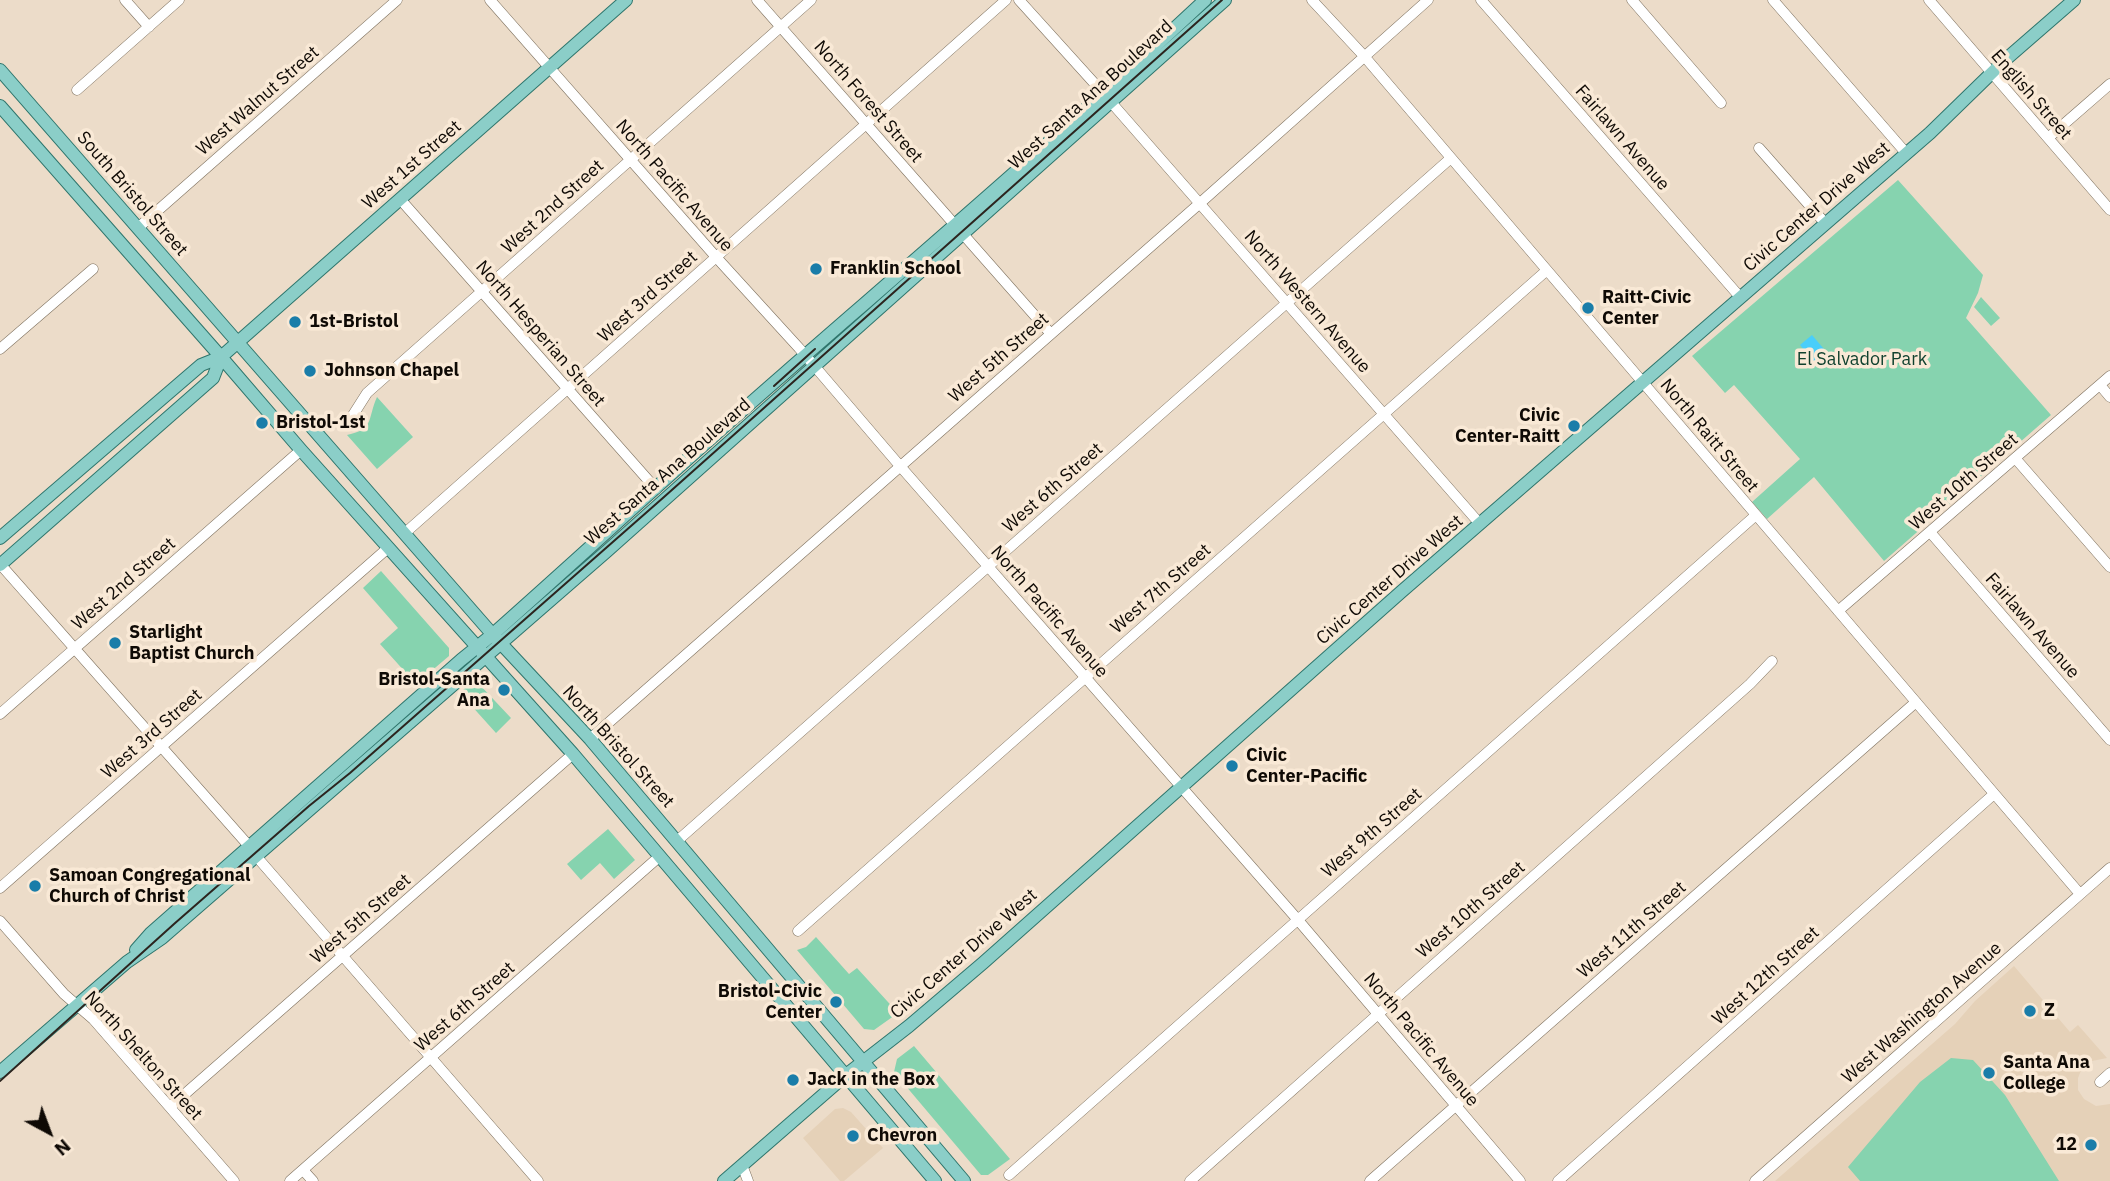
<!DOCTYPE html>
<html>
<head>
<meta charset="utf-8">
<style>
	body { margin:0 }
	#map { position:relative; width:2110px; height:1181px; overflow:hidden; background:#ecdcc9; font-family:"IBM Plex Sans",sans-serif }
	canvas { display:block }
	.north { position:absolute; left:14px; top:1097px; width:70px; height:70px; -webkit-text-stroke:5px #f9e9d6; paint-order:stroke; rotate:139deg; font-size:19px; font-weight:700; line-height:28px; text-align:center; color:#0f0a05 }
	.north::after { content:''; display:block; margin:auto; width:24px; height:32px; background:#0f0a05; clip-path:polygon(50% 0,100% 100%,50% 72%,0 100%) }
</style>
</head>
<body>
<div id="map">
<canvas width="2110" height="1181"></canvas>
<div class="north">N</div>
</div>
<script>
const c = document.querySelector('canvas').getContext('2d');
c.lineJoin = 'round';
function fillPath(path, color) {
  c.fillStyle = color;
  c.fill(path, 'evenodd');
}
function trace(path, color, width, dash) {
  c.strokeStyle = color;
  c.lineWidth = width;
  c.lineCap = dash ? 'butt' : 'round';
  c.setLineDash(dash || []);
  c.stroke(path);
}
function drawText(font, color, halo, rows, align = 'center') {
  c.font = font + ' "IBM Plex Sans",sans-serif';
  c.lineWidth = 7;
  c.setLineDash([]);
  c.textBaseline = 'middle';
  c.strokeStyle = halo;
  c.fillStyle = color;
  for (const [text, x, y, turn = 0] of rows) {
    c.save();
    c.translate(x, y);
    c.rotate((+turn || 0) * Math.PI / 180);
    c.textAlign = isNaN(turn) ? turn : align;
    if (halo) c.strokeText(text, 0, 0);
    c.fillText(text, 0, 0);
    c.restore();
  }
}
fillPath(new Path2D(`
	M2014 966 2070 1032 2078 1025 2107 1058 2092 1061 2082 1068 2078 1078V1090L2084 1099 2096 1106 2110 1104V1181H1775L1955 1024 1975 1001Z
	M843 1108 851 1112 883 1148 844 1181H840L803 1138 835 1109Z`), '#e5d1b8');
fillPath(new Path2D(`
	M1898 180 1983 275 1978 293 1966 318 2051 415 1884 561 1814 477 1767 519 1752 502 1800 459 1734 385 1725 393 1692 356Z
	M1981 297 2000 318 1991 326 1974 307Z
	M377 397 413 437 377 469 347 435C375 429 367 419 377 397Z
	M381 571 449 648V656L416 684 380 644 398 628 363 588Z
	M469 684H479L511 718 496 733 460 693Z
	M608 829 635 860 614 879 600 863 581 880 567 864Z
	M816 937 849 974 857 968 898 1013 874 1030 864 1029 797 950 806 947Z
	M914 1046 1010 1159 988 1175H981L894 1072 897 1059Z
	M1951 1058 1973 1060 2005 1095 2059 1181H1860L1848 1167 1920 1082Z`), '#86d3af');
fillPath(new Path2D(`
	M1812 335 1829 355 1816 365 1800 345Z`), '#4acefa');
const minor = new Path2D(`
	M125 0 149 27
	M490 0 716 257 799 348 900 466 1298 920 1520 1181
	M757 0 955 225
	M1019 0 1104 94
	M1312 0 1364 56 2080 894
	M1481 0 1740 297
	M1632 0 1721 103
	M1773 0 1906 153
	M1929 0 2110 210
	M77 90 179 0
	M1110 101 1480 524
	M2048 138 2110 84
	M1759 148 1825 223
	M400 199 656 489
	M139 227 397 0
	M962 233 1051 334
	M0 349 93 269
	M2100 385 2110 397
	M353 415 367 393 811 0
	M2015 458 2110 567
	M1930 532 2110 740
	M405 533 1006 0
	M0 564 249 846
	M1838 611 2110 376
	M0 714 301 450
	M590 739 1199 204 1428 0
	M677 841 1451 158
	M256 856 538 1181
	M0 888 388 548
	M0 921 64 994 93 1019 234 1181
	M798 931 1546 271
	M2100 1082 2110 1073
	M170 1107 573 754
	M742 1165 748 1181
	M303 1170 313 1181
	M1009 1175 1756 515
	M290 1181 660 856
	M1190 1181 1750 684 1772 661
	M1370 1181 1916 702
	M1558 1181 1994 794
	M1755 1181 2110 868`);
const major = new Path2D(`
	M0 70 493 635 590 739 964 1181
	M0 106 221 357 301 450 573 754 935 1181
	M0 538 201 365 221 357 626 0
	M0 565 213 378 221 357
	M136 950 151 933 461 660 492 635C590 548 686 459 785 373 926 250 1068 128 1205 0
	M0 1072 127 962 162 938 607 551 1225 0
	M724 1181 846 1075 909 1026 983 963 1401 592 1930 133 2005 60 2074 0`);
trace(minor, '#7e715f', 11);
trace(major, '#2e756c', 14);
trace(minor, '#fff', 10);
trace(major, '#8bcec8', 12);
trace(new Path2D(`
	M774 386 815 349
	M0 1081 174 924 309 806 350 773 664 497 1222 0`), '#2c251f', 2);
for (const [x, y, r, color] of [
	[816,269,7,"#1a7da9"],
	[1588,308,7,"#1a7da9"],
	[295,322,7,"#1a7da9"],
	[310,371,7,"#1a7da9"],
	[262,423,7,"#1a7da9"],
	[1574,426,7,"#1a7da9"],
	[115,643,7,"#1a7da9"],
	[504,690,7,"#1a7da9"],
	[1232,766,7,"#1a7da9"],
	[35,886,7,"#1a7da9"],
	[836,1002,7,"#1a7da9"],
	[2030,1011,7,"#1a7da9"],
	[1989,1073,7,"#1a7da9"],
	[793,1080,7,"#1a7da9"],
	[853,1136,7,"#1a7da9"],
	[2091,1145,7,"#1a7da9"]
]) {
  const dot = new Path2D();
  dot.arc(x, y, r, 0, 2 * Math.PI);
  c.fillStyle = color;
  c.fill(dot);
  trace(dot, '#f9e9d6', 2.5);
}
drawText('18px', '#0f0a05', '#f9e9d6', [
	["West Santa Ana Boulevard",1091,95,-42],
	["English Street",2031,95,49],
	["West Walnut Street",258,101,-41],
	["North Forest Street",868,102,49],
	["Fairlawn Avenue",1622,138,49],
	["West 1st Street",412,165,-41],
	["North Pacific Avenue",674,186,49],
	["South Bristol Street",132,194,49],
	["West 2nd Street",553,207,-42],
	["Civic Center Drive West",1817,207,-41],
	["West 3rd Street",648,297,-42],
	["North Western Avenue",1307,302,49],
	["North Hesperian Street",540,334,49],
	["West 5th Street",999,358,-41],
	["North Raitt Street",1709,436,50],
	["West Santa Ana Boulevard",668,472,-41],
	["West 10th Street",1964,482,-41],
	["West 6th Street",1053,488,-41],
	["Civic Center Drive West",1390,580,-41],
	["West 2nd Street",124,584,-41],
	["West 7th Street",1161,589,-41],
	["North Pacific Avenue",1049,612,49],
	["Fairlawn Avenue",2032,626,49],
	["West 3rd Street",152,734,-41],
	["North Bristol Street",618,747,48],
	["West 9th Street",1372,833,-41],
	["West 10th Street",1471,910,-41],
	["West 5th Street",361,919,-41],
	["West 11th Street",1632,930,-41],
	["Civic Center Drive West",964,954,-41],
	["West 12th Street",1766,976,-42],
	["West 6th Street",465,1007,-41],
	["West Washington Avenue",1922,1013,-41],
	["North Pacific Avenue",1421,1040,50],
	["North Shelton Street",143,1056,48]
]);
drawText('bold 18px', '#0f0a05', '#f9e9d6', [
	["Franklin School",830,269],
	["Raitt-Civic",1602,298],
	["Center",1602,319],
	["1st-Bristol",309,322],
	["Johnson Chapel",324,371],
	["Civic",1560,416,"right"],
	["Center-Raitt",1560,437,"right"],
	["Bristol-1st",276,423],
	["Starlight",129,633],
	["Baptist Church",129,654],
	["Bristol-Santa",490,680,"right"],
	["Ana",490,701,"right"],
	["Civic",1246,756],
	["Center-Pacific",1246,777],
	["Samoan Congregational",49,876],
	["Church of Christ",49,897],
	["Bristol-Civic",822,992,"right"],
	["Center",822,1013,"right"],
	["Z",2044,1011],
	["Santa Ana",2003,1063],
	["College",2003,1084],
	["Jack in the Box",807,1080],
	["Chevron",867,1136],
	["12",2077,1145,"right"]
], 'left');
drawText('18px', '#10412e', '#f9e9d6', [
	["El Salvador Park",1862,360]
]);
</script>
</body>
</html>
